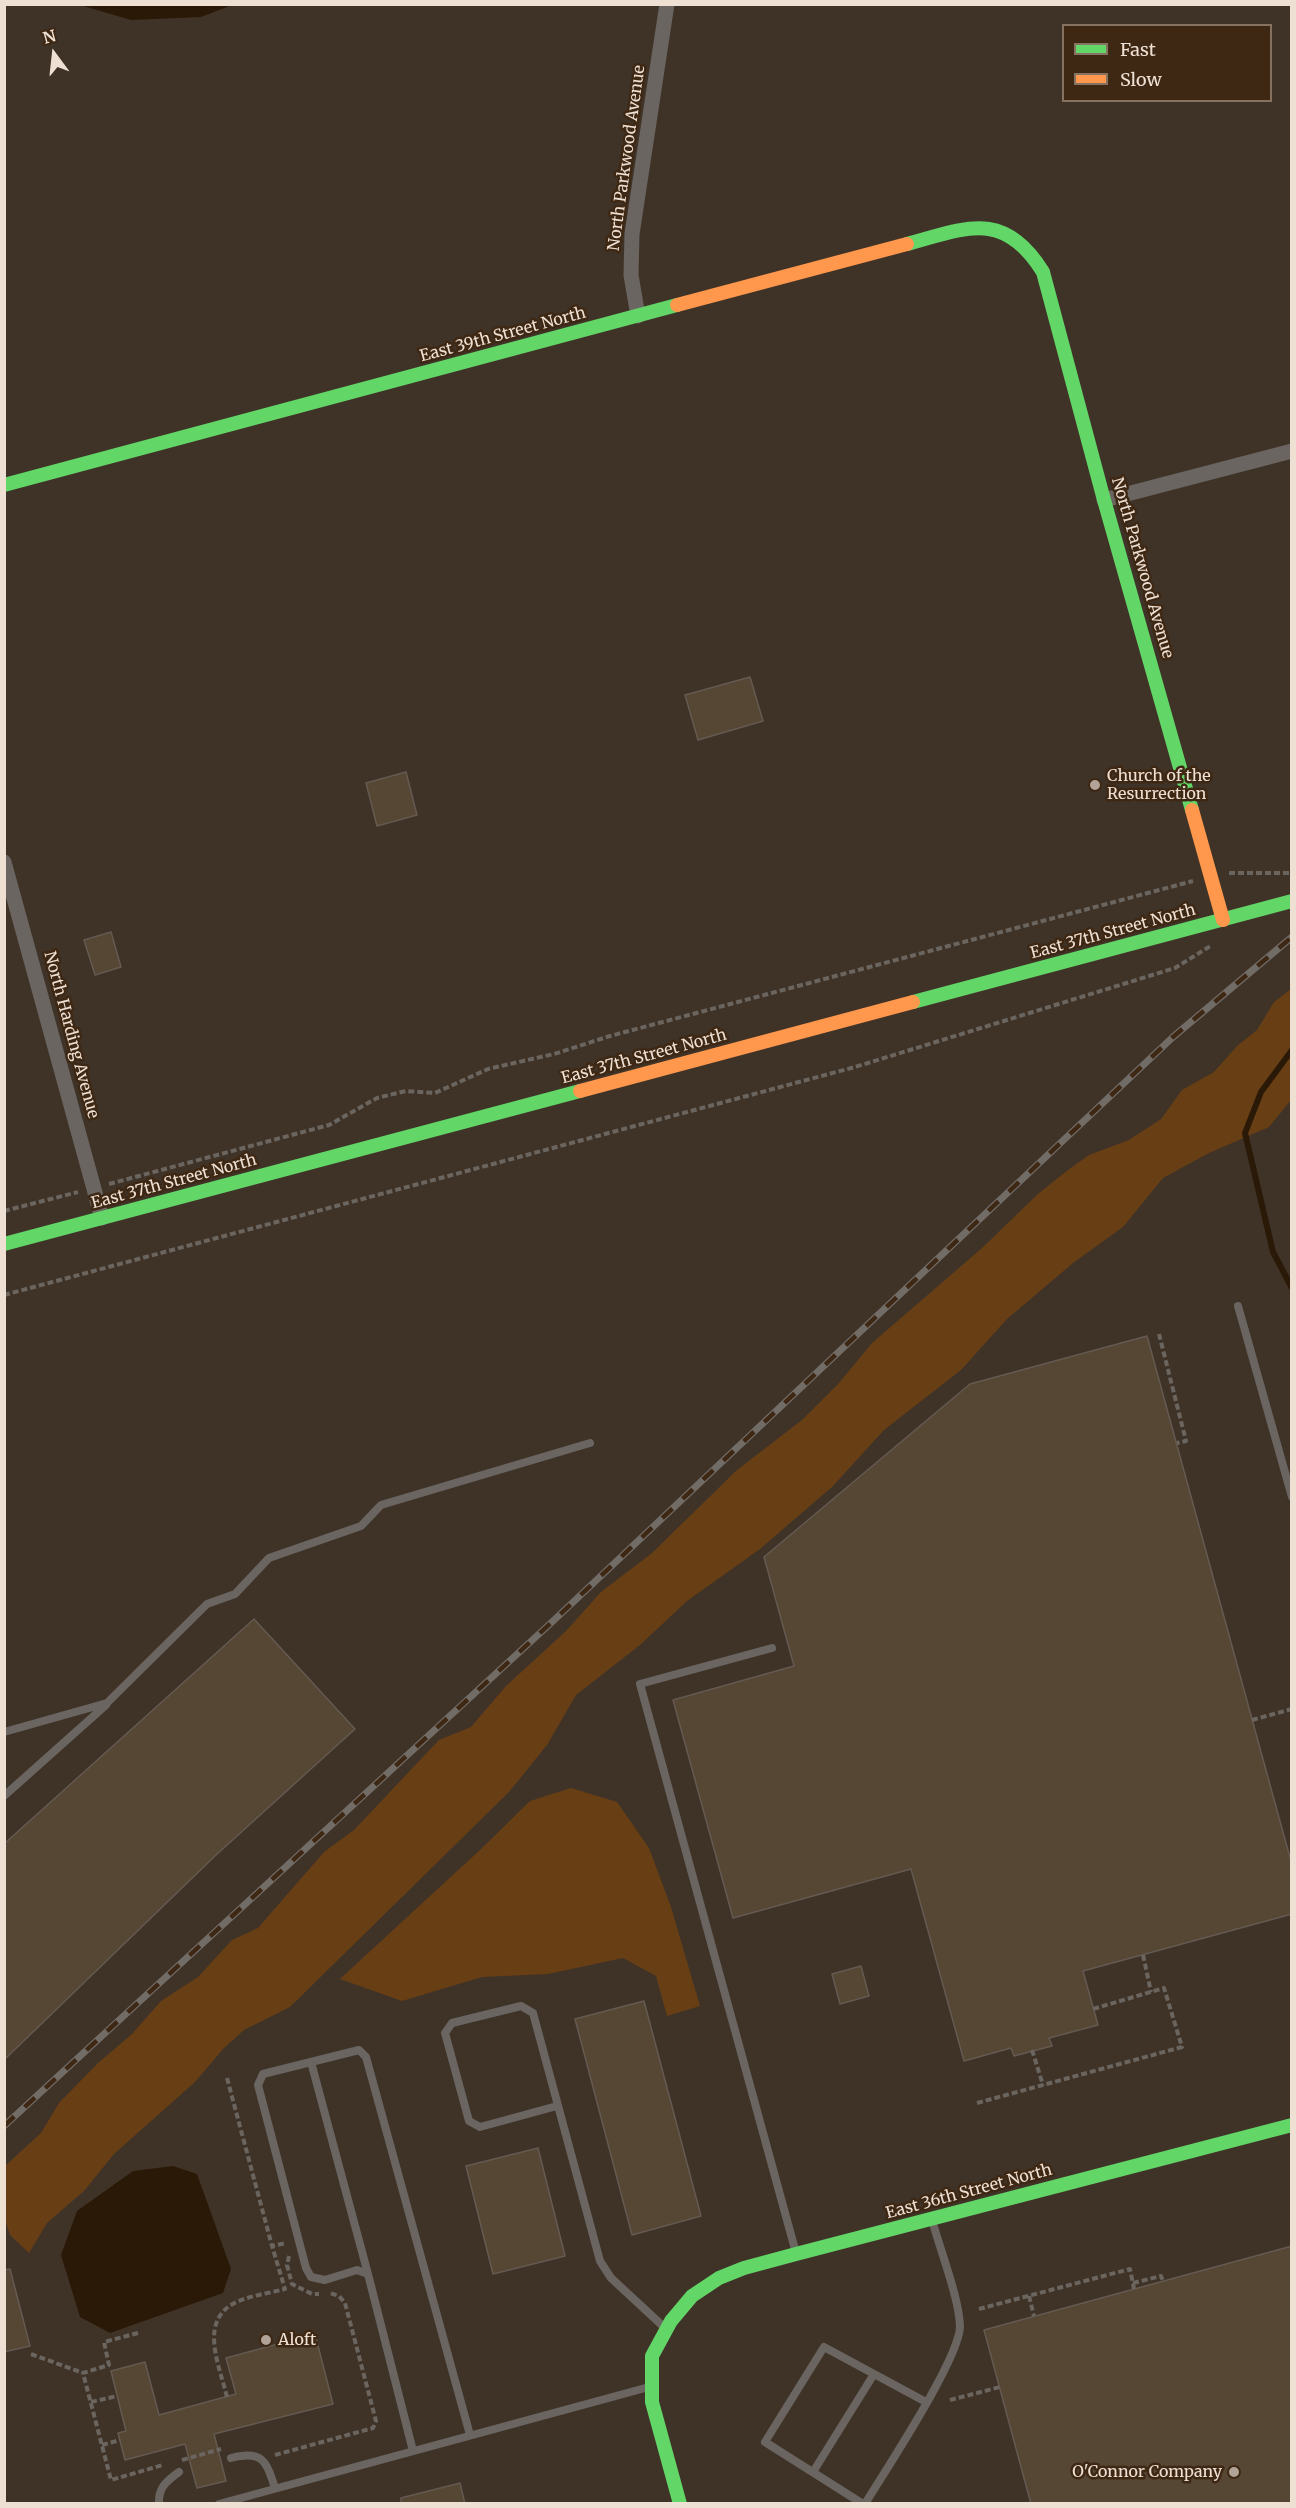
<!DOCTYPE html>
<html>
<head>
<meta charset="utf-8">
<style>
	body { margin:0 }
	#map { position:relative; width:1296px; height:2508px; overflow:hidden; background:#3f3328; font-family:Merriweather,serif }
	canvas { display:block }
	.frame { position:absolute; inset:0; border:6px solid #efe0d4; pointer-events:none }
	.legend { position:absolute; left:1062px; top:24px; width:210px; height:78px; box-sizing:border-box; background:#3e2814; border:2px solid #857261; margin:0; padding:8px 10px; list-style:none; font-size:18px; color:#efe0d4 }
	.legend li { display:flex; align-items:center; gap:12px; height:30px }
	.legend b { width:30px; border:2px solid #857261 }
	.north { position:absolute; left:24px; top:24px; width:60px; height:60px; -webkit-text-stroke:4px #3e2814; paint-order:stroke; rotate:345deg; font-size:16px; font-weight:700; line-height:24px; text-align:center; color:#efe0d4 }
	.north::after { content:''; display:block; margin:auto; width:21px; height:27px; background:#efe0d4; clip-path:polygon(50% 0,100% 100%,50% 72%,0 100%) }
</style>
</head>
<body>
<div id="map">
<canvas width="1296" height="2508"></canvas>
<div class="frame"></div>
<ul class="legend">
<li><b style="height:8px;background:#63d668"></b>Fast</li>
<li><b style="height:8px;background:#ff974d"></b>Slow</li>
</ul>
<div class="north">N</div>
</div>
<script>
const c = document.querySelector('canvas').getContext('2d');
c.lineJoin = 'round';
function fillPath(path, color) {
  c.fillStyle = color;
  c.fill(path, 'evenodd');
}
function trace(path, color, width, dash) {
  c.strokeStyle = color;
  c.lineWidth = width;
  c.lineCap = dash ? 'butt' : 'round';
  c.setLineDash(dash || []);
  c.stroke(path);
}
function drawText(font, color, halo, rows, align = 'center') {
  c.font = font + ' Merriweather,serif';
  c.lineWidth = 5;
  c.setLineDash([]);
  c.textBaseline = 'middle';
  c.strokeStyle = halo;
  c.fillStyle = color;
  for (const [text, x, y, turn = 0] of rows) {
    c.save();
    c.translate(x, y);
    c.rotate((+turn || 0) * Math.PI / 180);
    c.textAlign = isNaN(turn) ? turn : align;
    if (halo) c.strokeText(text, 0, 0);
    c.fillText(text, 0, 0);
    c.restore();
  }
}
fillPath(new Path2D(`
	M1291 989V1100L1269 1127 1209 1153 1163 1178 1123 1227 1073 1263 1007 1319 961 1370 884 1430 832 1487 760 1549 687 1601 640 1645 576 1695 547 1745 509 1792 290 2007 244 2030 224 2048 195 2082 114 2154 84 2191 47 2223 29 2253 10 2235 5 2220V2166L41 2133 59 2103 98 2063 132 2034 161 2001 198 1977 232 1940 258 1928 324 1852 354 1830 439 1740 471 1727 506 1686 566 1631 601 1592 652 1553 737 1470 802 1420 839 1383 872 1343 982 1248 1039 1193 1068 1170 1089 1155 1129 1140 1161 1119 1182 1090 1214 1072 1237 1046 1257 1030 1274 1002Z
	M571 1788 617 1802 649 1848 671 1907 700 2006 667 2016 656 1976 623 1958 548 1974 482 1977 402 2001 340 1979 481 1849 530 1801Z`), '#683e15');
fillPath(new Path2D(`
	M80 5 232 4V5L201 17 131 20Z
	M173 2166 197 2174 231 2269 223 2293 110 2333 80 2317 61 2255 77 2211 133 2171Z`), '#2b1907');
trace(new Path2D(`
	M1292 1050 1261 1092 1245 1133 1273 1252 1292 1288`), '#2b1907', 6);
const building = new Path2D(`
	M750 677 763 721 698 740 685 695Z
	M406 772 417 815 377 826 366 783Z
	M111 932 121 967 95 975 84 940Z
	M1147 1336 1292 1865V1914L1083 1971 1098 2025 1049 2038 1052 2046 1014 2056 1011 2048 964 2061 911 1869 733 1918 673 1700 794 1666 764 1557 970 1384Z
	M254 1619 355 1729 216 1855 4 2060V1844Z
	M861 1966 869 1996 840 2004 832 1974Z
	M644 2001 701 2216 632 2235 575 2019Z
	M538 2148 565 2256 493 2274 466 2166Z
	M1292 2246V2504H1031L984 2330Z
	M10 2269 30 2346 4 2352V2270Z
	M315 2334 333 2404 214 2434 226 2481 197 2488 185 2444 125 2460 118 2433 126 2431 111 2371 145 2362 159 2415 236 2394 226 2358Z
	M460 2483 465 2504H401V2498Z`);
fillPath(building, '#564634');
trace(building, '#645a51', 1.5);
trace(new Path2D(`
	M1229 873H1292
	M109 1184 329 1125 377 1098 406 1091 435 1093 488 1069 554 1054 610 1036 1193 881
	M4 1211 78 1192
	M4 1295 855 1067 1175 968 1212 945
	M1159 1334 1186 1441 1177 1443
	M1252 1720 1292 1709
	M1143 1955 1151 1992
	M1032 2050 1043 2085
	M227 2078 272 2246 286 2243
	M977 2103 1182 2047 1164 1988 1093 2009
	M289 2256 287 2265 292 2284 312 2294H319
	M1133 2283 1161 2276 1163 2281
	M1029 2296 1034 2316
	M979 2309 1130 2269 1134 2289
	M138 2333 104 2342 109 2365 83 2373 111 2480 163 2465
	M31 2354 83 2373
	M227 2397C219 2364 197 2318 239 2301 253 2295 270 2293 285 2289L272 2246
	M950 2400 1000 2387
	M91 2402 117 2396
	M102 2445 120 2440
	M275 2455 373 2428 376 2421 345 2303 339 2296 330 2293
	M182 2460 221 2449`), '#6b655f', 4, [6, 3]);
trace(new Path2D(`
	M1238 1306 1292 1497
	M772 1648 640 1684 796 2253
	M4 1732 107 1703 207 1604 235 1594 269 1558 361 1526 381 1505 590 1443
	M4 1796 106 1705
	M311 2062 368 2274
	M557 2106 480 2127 469 2121 445 2033 452 2023 521 2006 533 2013 600 2261 611 2278 665 2328
	M413 2451 368 2274 357 2270 325 2280 311 2277 306 2268 258 2085 263 2074 359 2050 366 2057 470 2435
	M231 2458C262 2450 266 2460 275 2488
	M813 2472 874 2374
	M159 2504C158 2487 167 2481 179 2472
	M219 2504 649 2387
	M863 2504 765 2442 824 2347 926 2402
	M865 2504C885 2471 960 2358 960 2326 959 2298 940 2249 932 2220`), '#6a6561', 8);
trace(new Path2D(`
	M638 316 631 275 632 234 667 4
	M1104 500 1292 451
	M4 862 102 1218`), '#6a6561', 15);
trace(new Path2D(`
	M907 244C966 228 1004 209 1043 272L1104 500 1192 810
	M4 485 677 305
	M913 1002 1292 901
	M4 1244 580 1091
	M680 2504 652 2402V2356L671 2321 692 2296 719 2278 744 2268 796 2254 1292 2125`), '#63d668', 14);
trace(new Path2D(`
	M677 305 907 244
	M1192 810 1223 920
	M580 1091 913 1002`), '#ff974d', 14);
const rail = new Path2D(`
	M4 2126 552 1622 1173 1037 1292 937`);
trace(rail, '#726c67', 7);
trace(rail, '#3e2814', 4.5, [14]);
for (const [x, y, r, color] of [
	[1095,785,6,"#b1a398"],
	[266,2340,6,"#b1a398"],
	[1234,2472,6,"#b1a398"]
]) {
  const dot = new Path2D();
  dot.arc(x, y, r, 0, 2 * Math.PI);
  c.fillStyle = color;
  c.fill(dot);
  trace(dot, '#3e2814', 2);
}
drawText('16px', '#efe0d4', '#3e2814', [
	["North Parkwood Avenue",627,158,-82],
	["East 39th Street North",503,335,-15],
	["North Parkwood Avenue",1142,568,74],
	["East 37th Street North",1113,932,-15],
	["North Harding Avenue",71,1035,75],
	["East 37th Street North",644,1057,-15],
	["East 37th Street North",174,1182,-15],
	["East 36th Street North",969,2192,-15]
]);
drawText('16px', '#efe0d4', '#3e2814', [
	["Church of the",1107,776],
	["Resurrection",1107,794],
	["Aloft",278,2340],
	["O'Connor Company",1222,2472,"right"]
], 'left');
</script>
</body>
</html>
